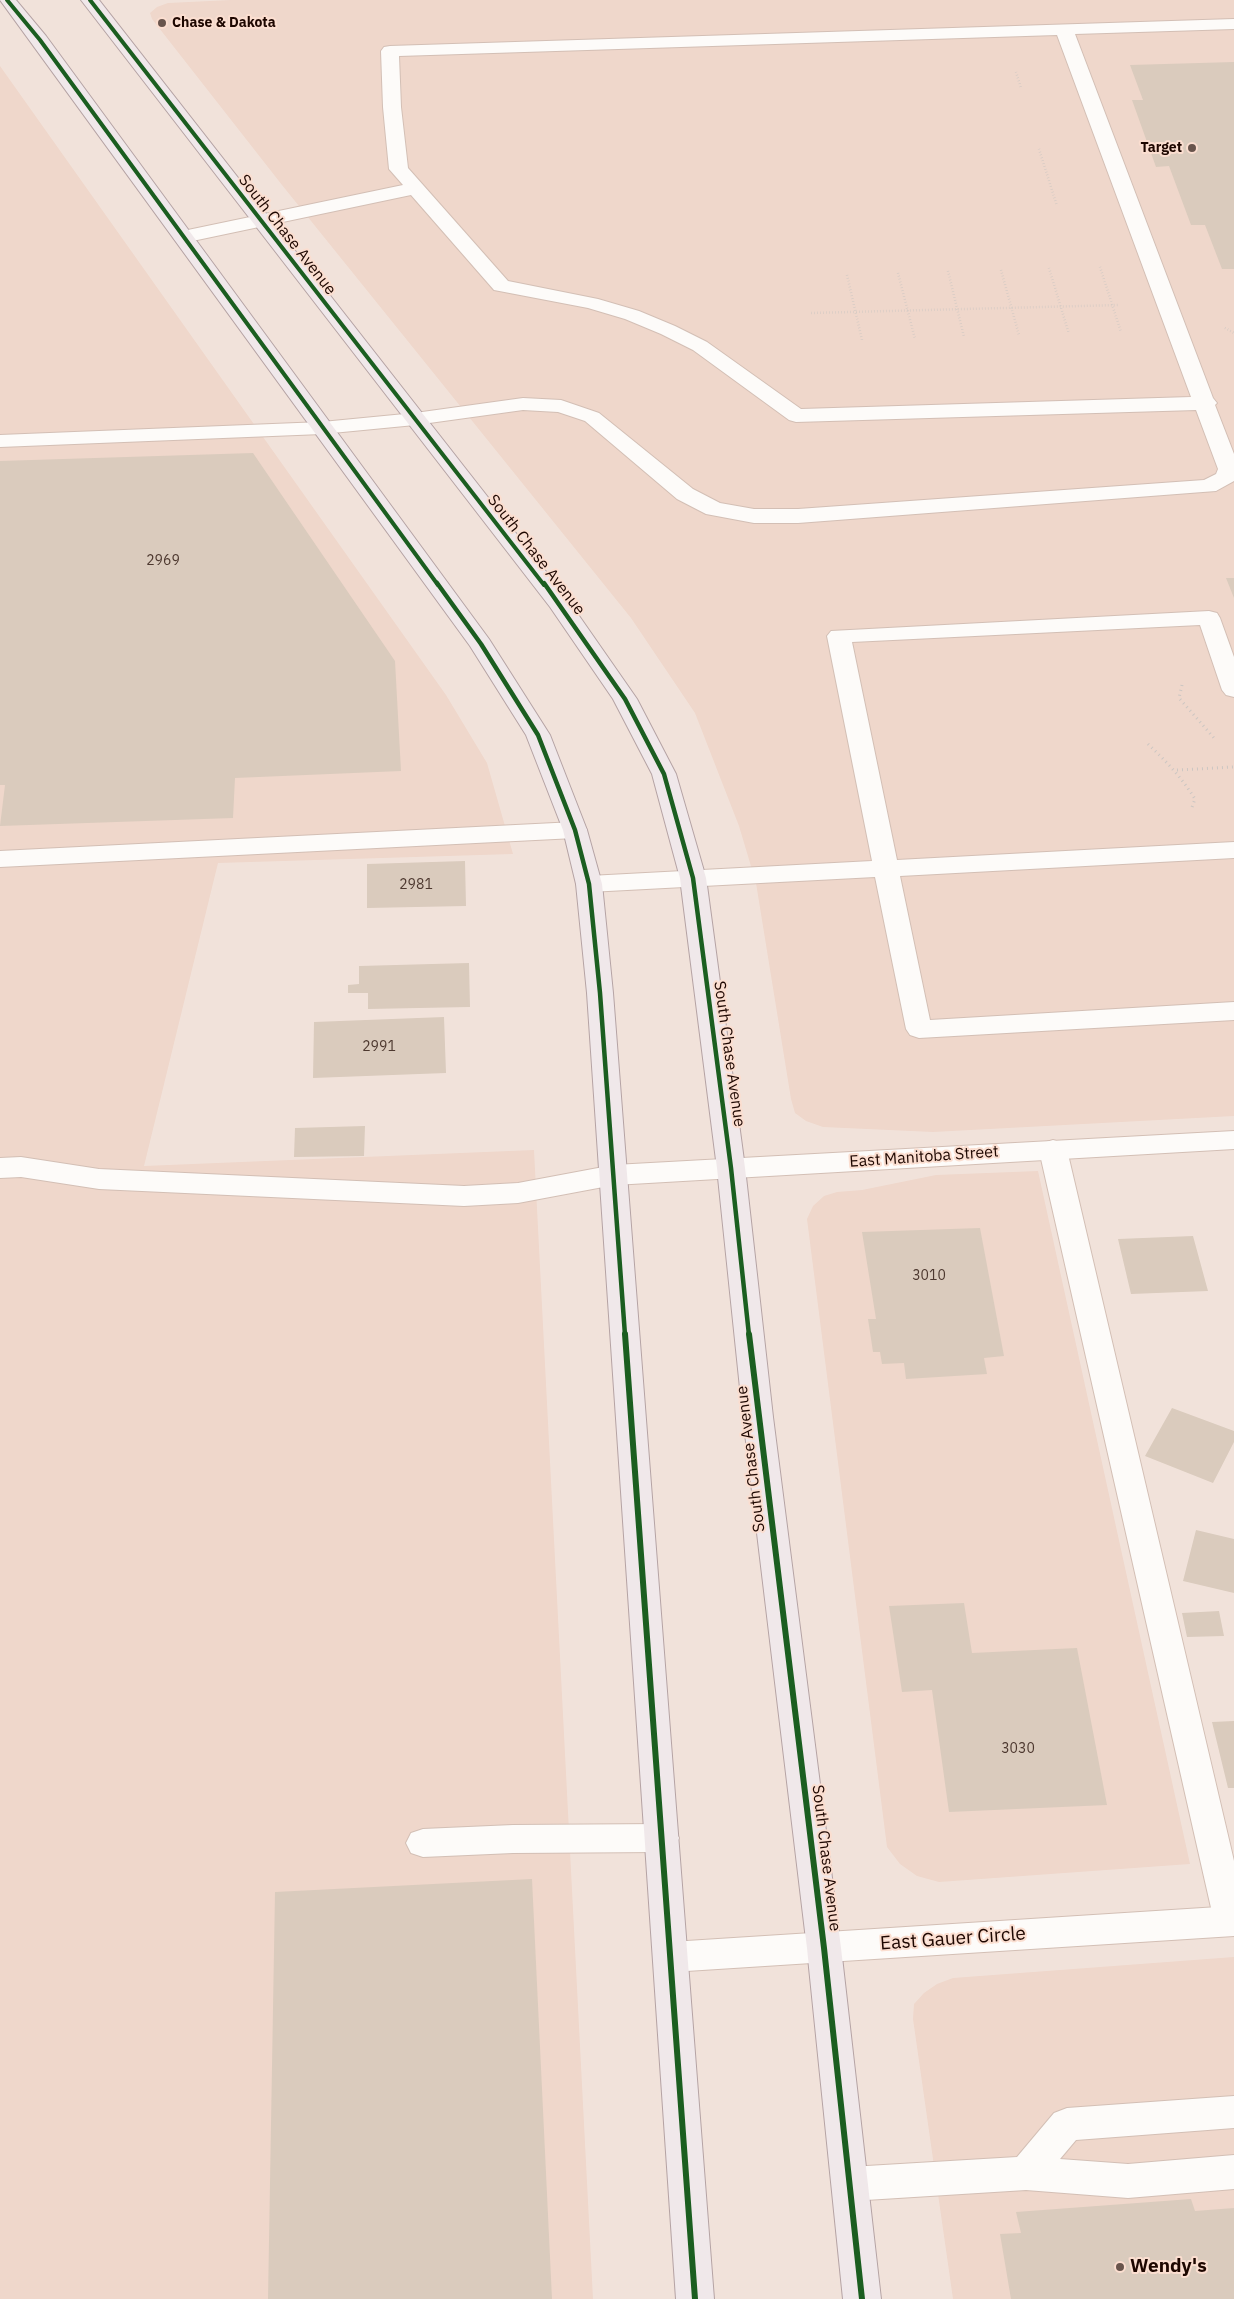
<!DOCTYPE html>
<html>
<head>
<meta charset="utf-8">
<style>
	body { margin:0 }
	canvas { display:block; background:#f1e2da }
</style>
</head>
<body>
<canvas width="1234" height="2299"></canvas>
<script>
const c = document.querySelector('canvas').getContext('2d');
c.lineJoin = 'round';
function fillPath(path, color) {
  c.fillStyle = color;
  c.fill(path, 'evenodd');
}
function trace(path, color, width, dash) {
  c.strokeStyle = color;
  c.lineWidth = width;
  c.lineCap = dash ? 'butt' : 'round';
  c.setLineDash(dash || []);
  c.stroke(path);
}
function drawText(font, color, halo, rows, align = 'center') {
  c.font = font + ' "IBM Plex Sans",sans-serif';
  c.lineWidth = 4;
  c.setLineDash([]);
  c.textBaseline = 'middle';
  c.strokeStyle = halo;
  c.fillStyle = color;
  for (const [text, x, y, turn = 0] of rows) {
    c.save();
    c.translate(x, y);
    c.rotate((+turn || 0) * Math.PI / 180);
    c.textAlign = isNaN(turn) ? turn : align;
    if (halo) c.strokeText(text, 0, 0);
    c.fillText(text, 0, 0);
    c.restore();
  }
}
fillPath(new Path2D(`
	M231 0H1234V1116L933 1132 823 1127 806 1121 795 1113 791 1099 756 883 739 826 695 713 631 618 282 185 152 19 150 13 157 7 168 3Z
	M0 66 446 695 487 763 513 854 218 863 144 1166 534 1150 593 2299H0Z
	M1038 1171 1190 1864 939 1882 917 1876 900 1864 887 1847 807 1219 813 1206 824 1196 837 1192 862 1190 936 1175Z
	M1234 1957V2299H953L913 2019 914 2004 924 1993 937 1984 953 1978Z`), '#efd7cb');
fillPath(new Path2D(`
	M1234 62V269H1222L1205 225H1191L1169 166 1156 167 1132 100H1143L1130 65Z
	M253 453 395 661 401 771 235 778 233 818 0 826 5 785H0V461Z
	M1226 578H1234V598Z
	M465 861 466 906 367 908V864Z
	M469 963 470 1007 368 1009V993H348V985L359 984V966Z
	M444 1017 446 1073 313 1078 314 1022Z
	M365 1126 364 1156 294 1157 295 1128Z
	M980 1228 1004 1356 984 1358 987 1374 906 1379 904 1363 882 1364 880 1352H873L868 1319H876L862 1232Z
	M1193 1236 1208 1291 1131 1294 1118 1239Z
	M1172 1408 1234 1431V1442L1213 1483 1145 1456Z
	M1196 1530 1234 1539V1593L1183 1581Z
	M964 1603 972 1653 1077 1648 1107 1805 949 1812 932 1690 902 1692 889 1606Z
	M1219 1611 1224 1636 1187 1637 1182 1613Z
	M1234 1721V1788H1228L1212 1722Z
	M532 1879 552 2299H268L275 1892Z
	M1191 2199 1195 2211 1234 2208V2299H1011L1000 2234 1021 2233 1016 2212Z`), '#dacbbd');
const service = new Path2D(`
	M1234 19V29L1075 34 1213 398 1217 403 1215 405 1234 454V481L1216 491 798 523H754L706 514 677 499 585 421 558 412 523 410 415 425 322 434 0 447V435L322 422 415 413 523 398 561 400 599 413 693 489 720 503 754 509H798L1204 480 1216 474 1218 469 1196 410 796 422 789 420 693 350 661 334 625 319 588 308 494 290 411 195 183 243 176 241 173 237 176 233 183 231 403 185 389 169 383 107 381 51 384 47 390 46ZM1057 35 1191 397 801 409 707 342 675 326 639 311 598 299 508 281 408 168 401 107 399 56Z
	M1209 611 1217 613 1220 618 1234 657V697L1226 695 1222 690 1200 625 852 642 897 860 1234 842V858L900 876 930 1020 1234 1002V1020L919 1038 910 1035 906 1029 875 877 589 892 580 890 576 884 580 878 589 876 872 861 827 636 831 631Z
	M575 822 584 825 587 830 584 835 575 838 0 867V851Z
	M1053 1140 1063 1143 1067 1150 1234 1861V1935L1231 1936 1219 1931 1214 1921 1039 1150 1043 1143Z
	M21 1157 99 1169 464 1186 518 1183 614 1165 624 1168 628 1175 624 1182 614 1185 518 1203 464 1206 99 1189 21 1177 0 1178V1158Z
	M662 1824 674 1828 679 1838 674 1848 662 1852 513 1853 423 1857 411 1853 406 1843 411 1833 423 1829 513 1825Z
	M1234 2096V2128L1076 2140 1060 2159 1128 2164 1234 2155V2189L1128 2198 1026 2190 850 2201 837 2196 832 2184 837 2172 850 2167 1017 2157 1054 2113 1067 2108Z`);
const minor = new Path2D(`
	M1234 1131V1149L614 1185 604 1182 600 1175 604 1168 614 1165Z
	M1234 1906V1936L671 1972 659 1968 654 1957 659 1946 671 1942Z`);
const primary = new Path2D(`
	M0 0H16L46 36 489 639 550 735 587 830 602 884 613 993 714 2299H676L587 993 576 884 563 830 526 735 470 646Z
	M81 0H99L566 597 637 699 676 774 706 878 745 1168 773 1417 841 1948 881 2299H843L807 1948 743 1417 717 1168 680 878 652 774 613 699 550 607Z`);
trace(service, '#d3bfb5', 2);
trace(minor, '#d3bfb5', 2);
trace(primary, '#b5a3a4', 2);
trace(new Path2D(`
	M1016 72 1021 88
	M1039 149 1057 206
	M1100 267 1121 332
	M1049 268 1069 334
	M1001 270 1019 335
	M948 271 964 337
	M898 273 915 339
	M847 275 862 340
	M811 313 1119 305
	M1225 328 1234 333`), '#ccc6c2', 2.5, [0.5, 2.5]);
trace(new Path2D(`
	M1182 685 1179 698 1214 738
	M1148 744C1166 761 1182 778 1195 799L1191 810
	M1177 770 1234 767`), '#ccc6c2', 3, [1, 4]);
fillPath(service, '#fdfbf9');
fillPath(minor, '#fdfbf9');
fillPath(primary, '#f0e8ea');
trace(new Path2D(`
	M7 0 40 40 438 585
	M90 0 544 585`), '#1b5e20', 4);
trace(new Path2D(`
	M437 583 481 644 538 735 575 830 589 884 600 993 625 1335
	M544 583 625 699 664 774 693 878 731 1168 749 1335`), '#1b5e20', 4.5);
trace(new Path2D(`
	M625 1334 695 2299
	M749 1334 824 1948 862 2299`), '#1b5e20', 6);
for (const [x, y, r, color] of [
	[162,23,5,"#68544c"],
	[1192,148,5,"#68544c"],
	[1120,2267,5,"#68544c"]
]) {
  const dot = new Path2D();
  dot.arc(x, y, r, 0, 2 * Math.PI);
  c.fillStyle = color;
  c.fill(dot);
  trace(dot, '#fbded0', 2);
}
drawText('bold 14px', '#1e0700', '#fbded0', [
	["Chase & Dakota",172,23],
	["Target",1182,148,"right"]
], 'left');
drawText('14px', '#4d382f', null, [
	["2969",163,561],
	["2981",416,885],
	["2991",379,1047],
	["3010",929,1276],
	["3030",1018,1749]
]);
drawText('16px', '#1e0700', '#fbded0', [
	["South Chase Avenue",287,235,52],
	["South Chase Avenue",536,555,52],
	["South Chase Avenue",729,1054,82],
	["East Manitoba Street",924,1157,-4],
	["South Chase Avenue",751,1459,-97],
	["South Chase Avenue",826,1858,83]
]);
drawText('19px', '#1e0700', '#fbded0', [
	["East Gauer Circle",953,1939,-4]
]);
drawText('bold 19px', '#1e0700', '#fbded0', [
	["Wendy's",1130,2267]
], 'left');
</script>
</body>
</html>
